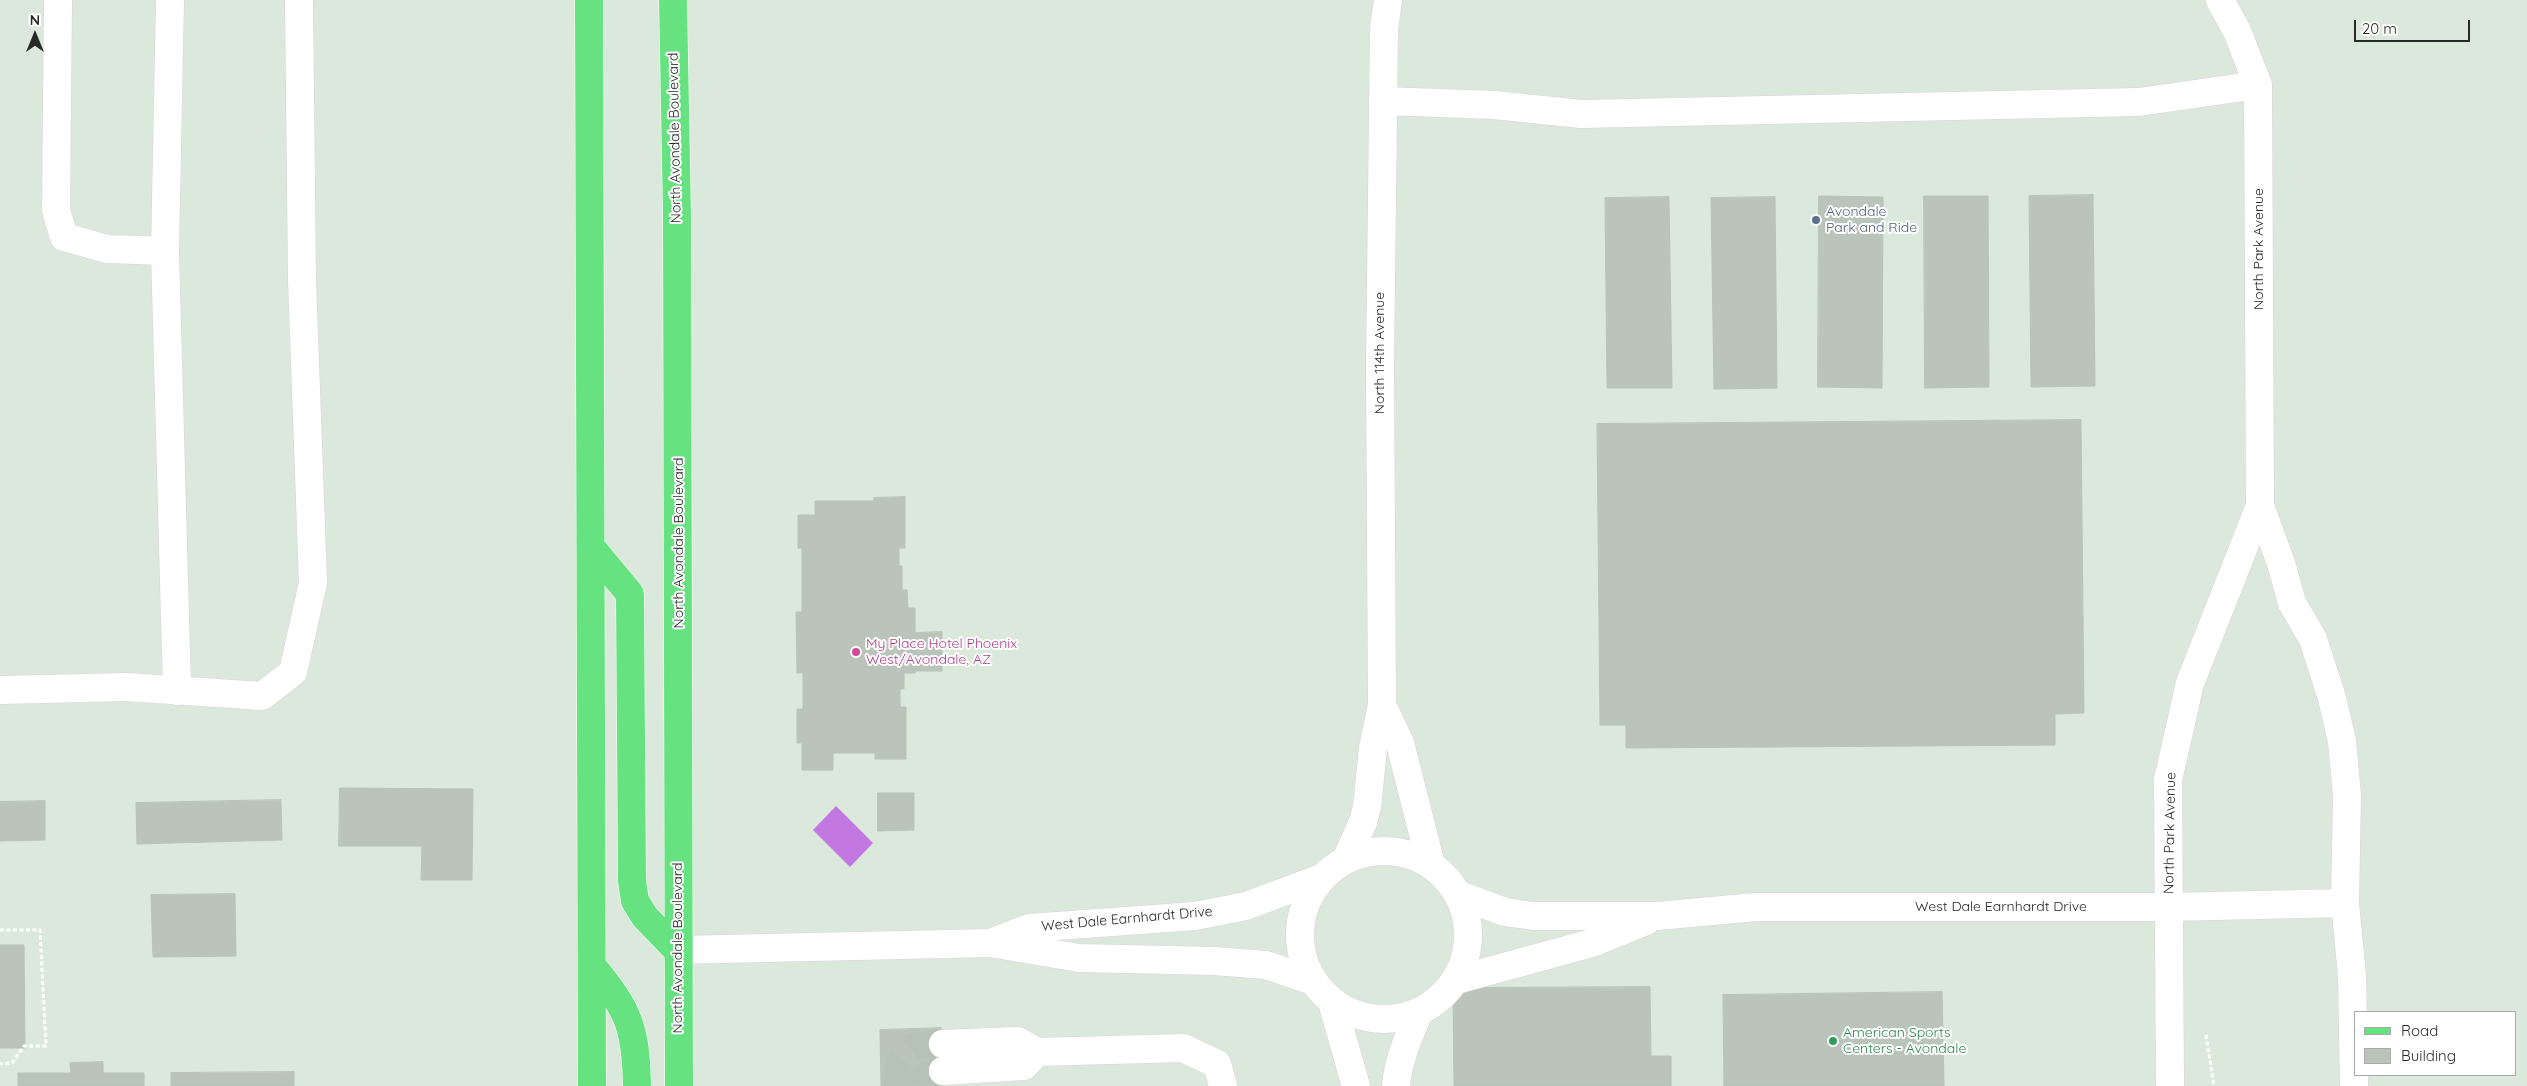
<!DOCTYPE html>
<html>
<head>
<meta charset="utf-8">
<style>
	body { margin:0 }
	#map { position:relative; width:2527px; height:1086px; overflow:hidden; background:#dae9db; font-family:Quicksand,sans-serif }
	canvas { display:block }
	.legend { position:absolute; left:2354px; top:1011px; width:162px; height:65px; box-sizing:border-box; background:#fff; border:1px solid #a9a9a9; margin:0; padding:6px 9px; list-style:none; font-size:15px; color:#282828 }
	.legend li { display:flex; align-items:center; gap:10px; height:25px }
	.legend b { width:25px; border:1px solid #a9a9a9 }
	.north { position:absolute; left:10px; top:10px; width:50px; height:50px; -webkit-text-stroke:4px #fff; paint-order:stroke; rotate:0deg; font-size:14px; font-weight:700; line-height:20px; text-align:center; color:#282828 }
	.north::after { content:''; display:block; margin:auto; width:18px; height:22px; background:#282828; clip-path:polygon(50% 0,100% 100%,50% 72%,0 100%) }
	.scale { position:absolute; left:2354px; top:20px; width:116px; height:22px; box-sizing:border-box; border:2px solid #282828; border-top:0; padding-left:6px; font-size:15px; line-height:18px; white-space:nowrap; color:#282828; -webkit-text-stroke:4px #fff; paint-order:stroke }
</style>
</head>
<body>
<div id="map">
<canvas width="2527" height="1086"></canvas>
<ul class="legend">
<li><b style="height:6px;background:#67e280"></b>Road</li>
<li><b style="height:14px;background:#bac4bb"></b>Building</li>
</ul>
<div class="north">N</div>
<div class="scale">20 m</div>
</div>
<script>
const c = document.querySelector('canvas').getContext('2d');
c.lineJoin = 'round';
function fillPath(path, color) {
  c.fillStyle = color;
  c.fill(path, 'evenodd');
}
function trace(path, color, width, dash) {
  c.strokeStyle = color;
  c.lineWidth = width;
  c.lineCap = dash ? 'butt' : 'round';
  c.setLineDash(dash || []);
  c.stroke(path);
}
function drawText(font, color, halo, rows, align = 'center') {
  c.font = font + ' Quicksand,sans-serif';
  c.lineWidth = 4;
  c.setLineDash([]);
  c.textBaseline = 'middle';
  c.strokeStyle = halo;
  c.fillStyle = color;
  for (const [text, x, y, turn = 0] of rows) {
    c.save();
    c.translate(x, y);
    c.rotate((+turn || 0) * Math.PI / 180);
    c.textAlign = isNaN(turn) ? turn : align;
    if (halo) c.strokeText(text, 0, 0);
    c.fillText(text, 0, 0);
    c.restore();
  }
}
fillPath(new Path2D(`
	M836 806 873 843 850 867 813 830Z`), '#c277e1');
const building = new Path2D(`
	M2093 195 2095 386 2031 387 2029 196Z
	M1819 196 1883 197 1882 388 1818 387Z
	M1924 196H1988L1989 387 1925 388Z
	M1669 197 1672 388H1607L1605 198Z
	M1775 197 1777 388 1714 389 1711 198Z
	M2081 420 2084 713 2055 714V745L1626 748V725H1600L1597 424Z
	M905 497V548H899V566H902V590H907L908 608H915V673H904V689H900V707H906V759H875V753H833V770H802V743H797V709H803V673H797L796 612H802V548H798V515H815V501H874V498Z
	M942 632V671H915V633Z
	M340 788 473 789 472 880H421L422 846H339Z
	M878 793H914V830L878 831Z
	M281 800 282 840 137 844 136 803Z
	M45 801V840L0 841V802Z
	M235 894 236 956 153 957 151 895Z
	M0 945H24L25 1048H0Z
	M1650 987 1651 1056H1671V1086H1454L1453 988Z
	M1942 992 1944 1086H1724L1723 995Z
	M941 1028 942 1086H881L880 1030Z
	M103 1062V1073H144V1086H18V1073H71L70 1063Z
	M294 1072V1086H171V1073Z`);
fillPath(building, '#bac4bb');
trace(building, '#b5c4b6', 1);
trace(new Path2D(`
	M897 1086 898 1065 914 1047 943 1044
	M923 1086 927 1075 943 1071`), '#b6c2b7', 28, [28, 14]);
const minor = new Path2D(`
	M58 0 56 210 64 237 107 249 165 251 170 0
	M2220 0 2237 31 2258 85 2260 506 2281 563 2292 603 2313 639 2332 698 2342 741 2347 796 2345 903 2352 976 2354 1086
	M1383 101 1494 105 1581 114 2139 102 2258 85
	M165 251 177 691
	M0 690 127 687 262 696 293 672 313 583 302 280 299 0
	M1382 705 1400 743 1431 865
	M1300 935a84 84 0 1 1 168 0a84 84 0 1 1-168 0Z
	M1346 860 1363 822 1367 807 1373 748 1382 705 1380 366 1384 29 1388 0
	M1459 895 1505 912 1533 916H1657L1756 907H2169L2345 903
	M990 943 1029 928 1195 916 1246 906 1321 878
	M677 950 990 943 1079 958 1214 961 1266 965 1313 981
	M1456 980 1592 943 1646 921
	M1332 1002 1356 1086
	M943 1044 1018 1041 1037 1052 1183 1048 1217 1064 1223 1086
	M943 1071 1024 1066 1037 1052
	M1396 1086C1398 1060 1409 1036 1419 1012
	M2170 1086 2168 780 2190 683 2260 506`);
const major = new Path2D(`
	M589 0 592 1086
	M673 0 677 215 679 1086
	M591 547 630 594 632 881 635 901 645 917 677 950
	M592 966C629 1009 636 1029 637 1086`);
trace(minor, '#dfd0db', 29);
trace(major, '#fff', 29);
trace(new Path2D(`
	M0 930H40L46 1046H24L12 1063 0 1064
	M2206 1035 2214 1086`), '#fff', 3, [4, 2.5]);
trace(minor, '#fff', 28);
trace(major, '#67e280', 28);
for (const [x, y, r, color] of [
	[1816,220,5,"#5c6f8a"],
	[856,652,5,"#d1479c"],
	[1833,1041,5,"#2e9e5b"]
]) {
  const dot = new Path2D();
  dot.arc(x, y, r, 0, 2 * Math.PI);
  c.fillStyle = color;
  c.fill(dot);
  trace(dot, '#fff', 2);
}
drawText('14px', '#282828', '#fff', [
	["North Avondale Boulevard",675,138,-91],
	["North Park Avenue",2259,249,-90],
	["North 114th Avenue",1380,353,-90],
	["North Avondale Boulevard",679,543,-90],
	["North Park Avenue",2170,833,-89],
	["West Dale Earnhardt Drive",2001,907],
	["West Dale Earnhardt Drive",1127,919,-5],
	["North Avondale Boulevard",678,948,-90]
]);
drawText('14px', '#4e5e75', '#fff', [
	["Avondale",1826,212],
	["Park and Ride",1826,228]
], 'left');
drawText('14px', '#b23c85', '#fff', [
	["My Place Hotel Phoenix",866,644],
	["West/Avondale, AZ",866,660]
], 'left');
drawText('14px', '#27864d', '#fff', [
	["American Sports",1843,1033],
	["Centers - Avondale",1843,1049]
], 'left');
</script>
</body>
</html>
